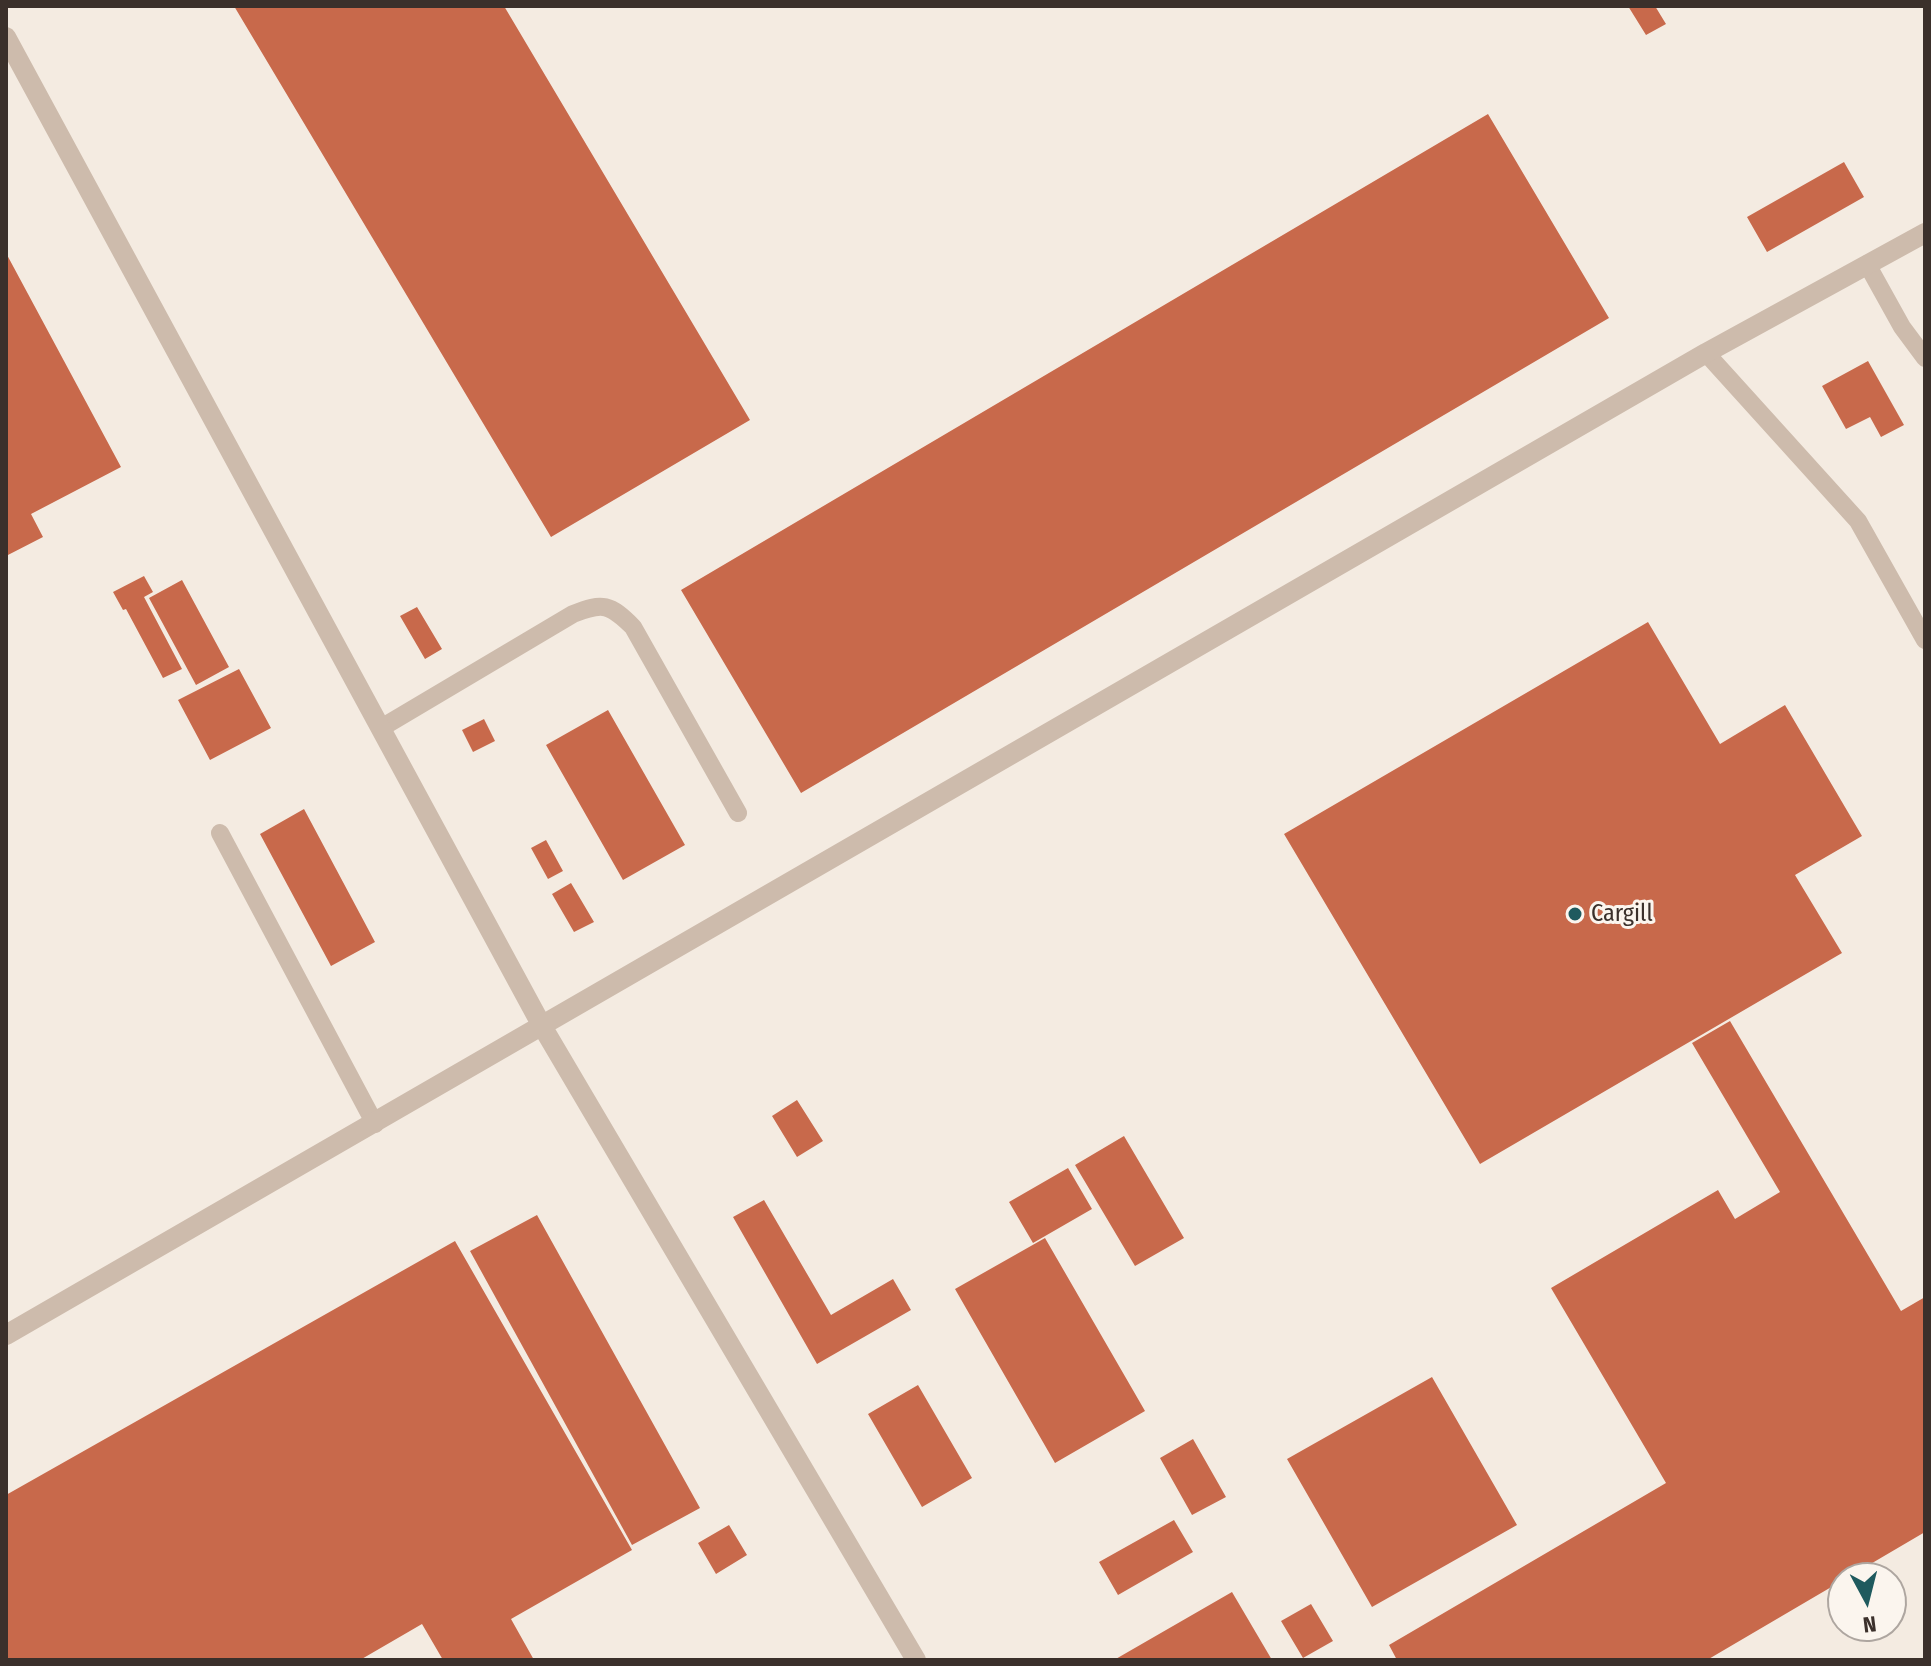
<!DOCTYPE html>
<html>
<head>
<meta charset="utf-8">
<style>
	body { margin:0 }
	#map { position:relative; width:1931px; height:1666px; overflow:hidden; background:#f4ebe1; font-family:"Fira Sans Condensed",sans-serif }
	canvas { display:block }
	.frame { position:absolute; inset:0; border:8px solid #3b302b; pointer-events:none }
	.north { position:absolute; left:1827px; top:1562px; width:80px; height:80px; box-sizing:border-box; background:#fbf5ee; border:2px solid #aea6a0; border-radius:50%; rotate:173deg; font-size:22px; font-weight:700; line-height:32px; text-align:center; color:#3b302b }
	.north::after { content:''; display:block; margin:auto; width:28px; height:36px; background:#1f5a5e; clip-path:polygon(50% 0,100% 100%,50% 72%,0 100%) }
</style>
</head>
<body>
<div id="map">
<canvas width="1931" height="1666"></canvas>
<div class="frame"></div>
<div class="north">N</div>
</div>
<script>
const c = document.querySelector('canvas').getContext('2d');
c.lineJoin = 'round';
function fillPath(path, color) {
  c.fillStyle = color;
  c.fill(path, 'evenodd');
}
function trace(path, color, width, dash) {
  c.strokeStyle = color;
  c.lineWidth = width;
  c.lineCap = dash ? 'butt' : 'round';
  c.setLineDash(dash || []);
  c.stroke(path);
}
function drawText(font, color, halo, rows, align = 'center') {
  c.font = font + ' "Fira Sans Condensed",sans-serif';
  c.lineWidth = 6;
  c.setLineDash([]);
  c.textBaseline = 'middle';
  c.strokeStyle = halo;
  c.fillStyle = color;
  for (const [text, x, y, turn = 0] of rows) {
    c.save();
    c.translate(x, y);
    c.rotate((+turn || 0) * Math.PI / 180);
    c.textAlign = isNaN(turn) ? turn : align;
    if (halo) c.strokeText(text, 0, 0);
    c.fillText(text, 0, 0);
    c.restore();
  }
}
fillPath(new Path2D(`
	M234 6H504L750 420 551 537Z
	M1628 6H1655L1666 24 1646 35Z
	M1488 114 1609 318 801 793 681 590Z
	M1844 162 1864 197 1767 252 1747 217Z
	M6 253 121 467 31 514 43 537 6 556Z
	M1868 361 1904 425 1881 437 1870 417 1846 429 1822 386Z
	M144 576 153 592 144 597 182 669 163 678 126 609 123 610 113 592Z
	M182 580 229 667 196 685 149 598Z
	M417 607 442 649 425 659 400 616Z
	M1648 622 1720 744 1785 705 1862 836 1795 875 1842 953 1480 1164 1284 834Z
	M239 669 271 728 210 760 178 700Z
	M608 710 685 845 623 880 546 745Z
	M484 719 495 741 473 752 462 730Z
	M304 809 375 942 331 966 260 834Z
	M546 840 563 871 548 879 531 848Z
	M571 883 594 922 574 932 552 894Z
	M1730 1021 1901 1311 1925 1297V1532L1707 1660H1397L1389 1645 1666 1483 1551 1288 1718 1190 1735 1219 1780 1192 1692 1043Z
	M797 1100 823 1141 797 1157 772 1116Z
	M1124 1136 1184 1238 1135 1266 1075 1165Z
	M1068 1168 1092 1209 1033 1243 1009 1202Z
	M764 1200 831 1315 893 1279 911 1310 817 1364 733 1217Z
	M537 1215 700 1508 632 1545 470 1251Z
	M1045 1238 1145 1411 1055 1463 955 1289Z
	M455 1241 632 1550 511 1619 534 1660H443L422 1624 360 1660H6V1495Z
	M1432 1377 1517 1525 1372 1607 1287 1459Z
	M918 1385 972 1478 922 1507 868 1414Z
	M1193 1439 1226 1497 1192 1515 1160 1458Z
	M1174 1520 1193 1552 1118 1595 1099 1562Z
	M729 1525 747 1555 716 1574 698 1543Z
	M1232 1592 1272 1660H1114Z
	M1311 1604 1333 1641 1303 1658 1281 1621Z`), '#c8694b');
trace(new Path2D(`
	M1867 264 1902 327 1925 358
	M1706 353 1858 521 1925 640
	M381 728 573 614C603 602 610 604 633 627L738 813
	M220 833 375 1124`), '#cdbbac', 18);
trace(new Path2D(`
	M6 37 542 1026 916 1660
	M6 1335 1706 353 1925 233`), '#cdbbac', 20);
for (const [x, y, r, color] of [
	[1575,914,8,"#1f5a5e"]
]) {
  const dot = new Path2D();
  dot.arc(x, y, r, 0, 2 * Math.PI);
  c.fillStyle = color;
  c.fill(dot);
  trace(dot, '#fbf5ee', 3);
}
drawText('24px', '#3b302b', '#fbf5ee', [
	["Cargill",1591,914]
], 'left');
</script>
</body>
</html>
